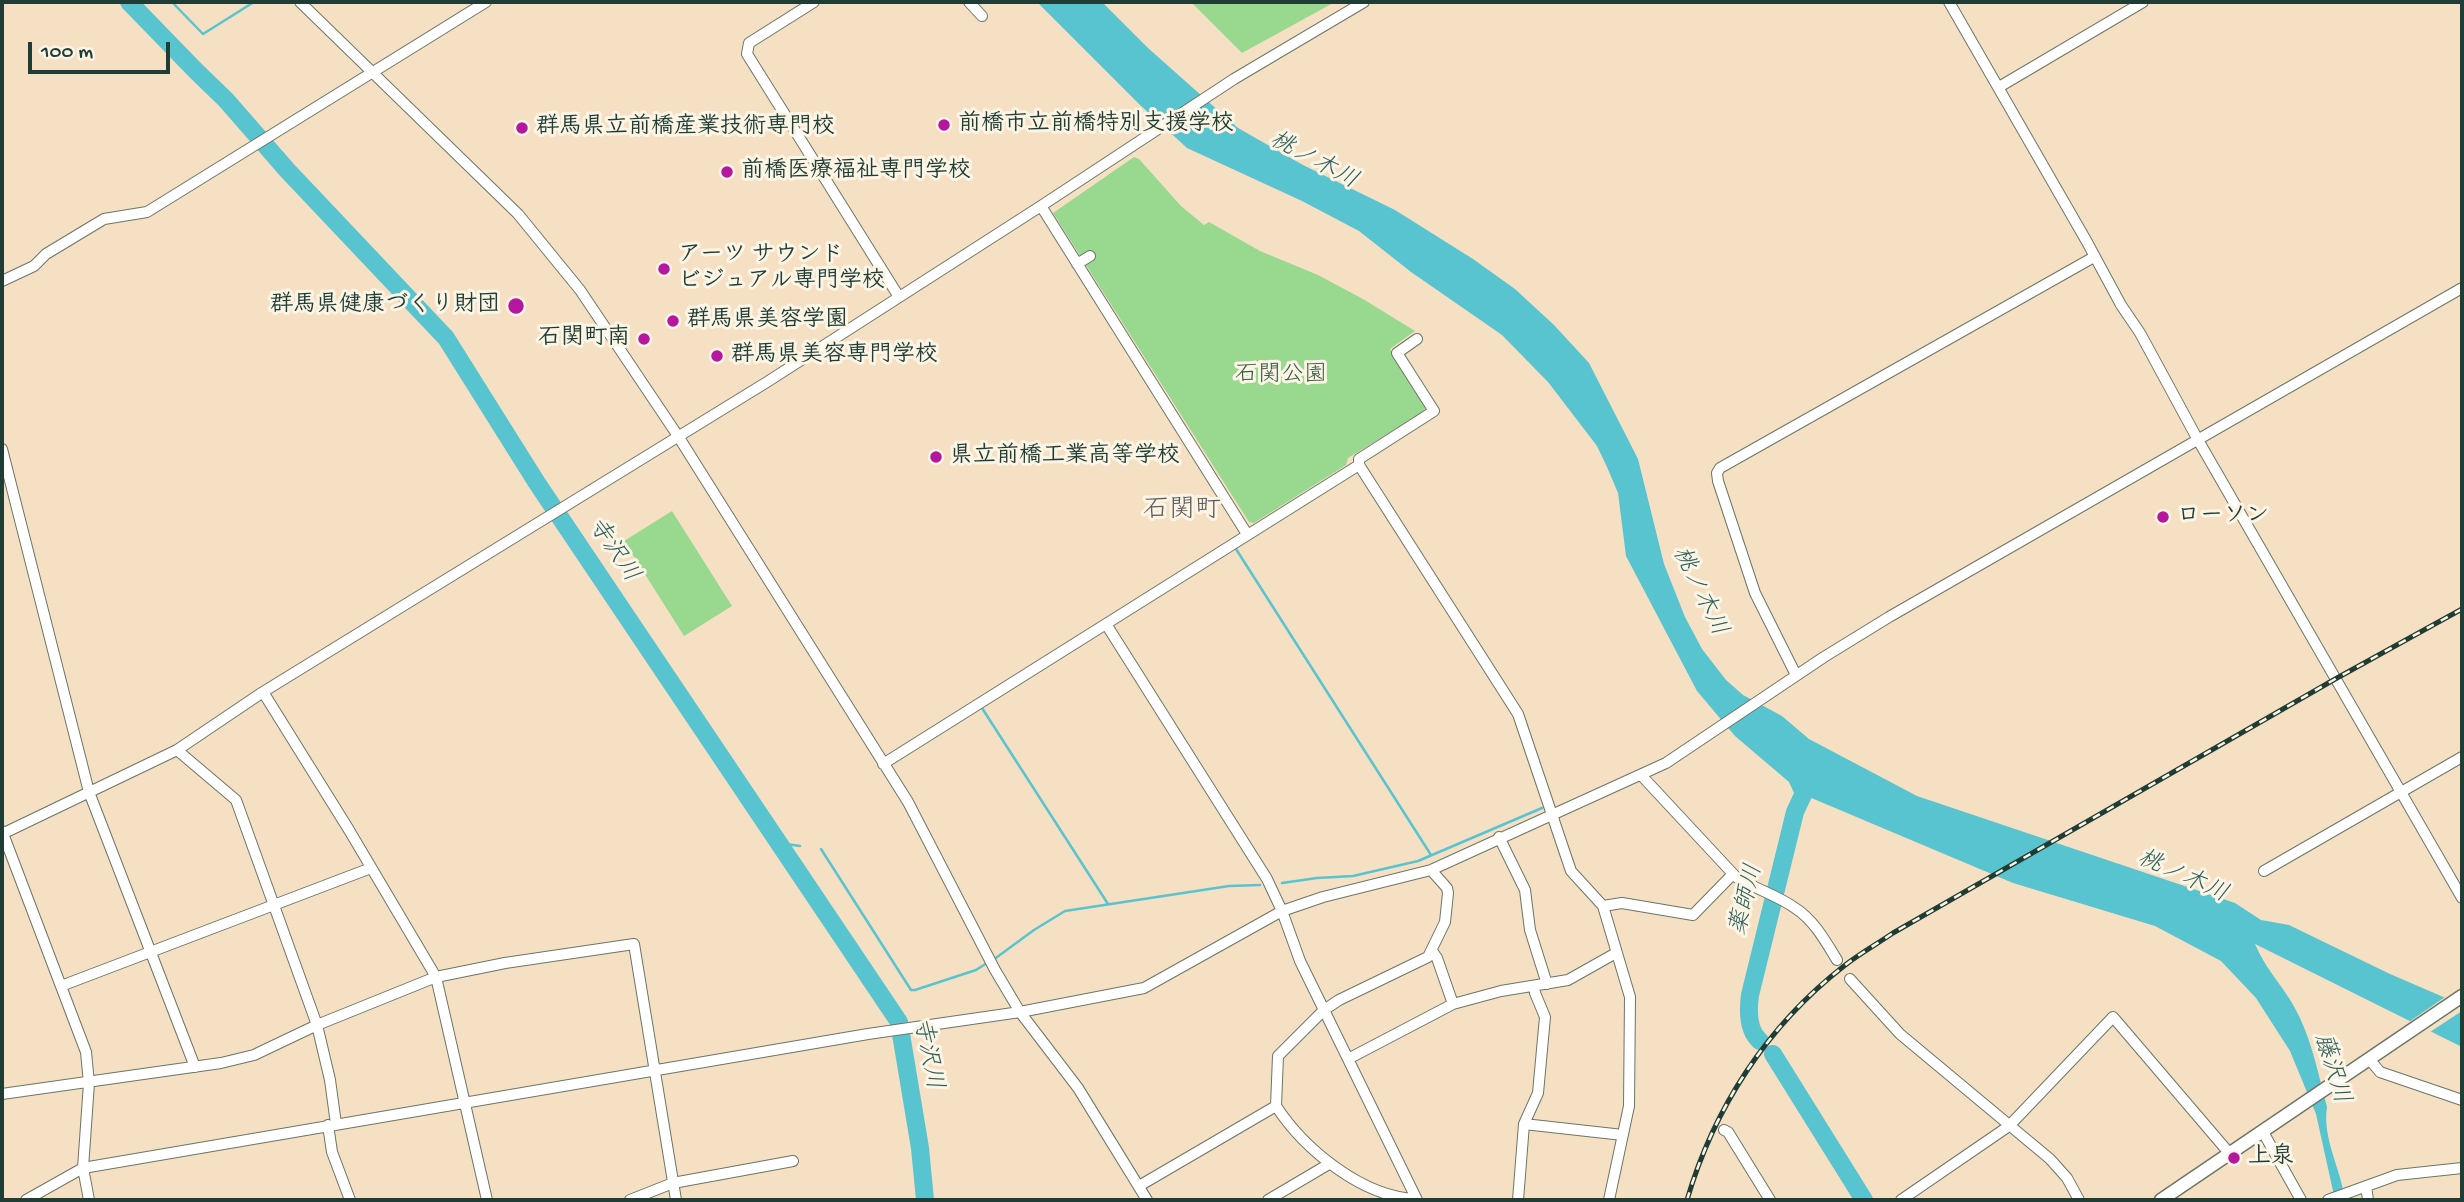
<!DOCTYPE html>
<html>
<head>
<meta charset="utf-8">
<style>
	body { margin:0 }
	#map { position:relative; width:2464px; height:1202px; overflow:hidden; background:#f5e0c3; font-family:"Gochi Hand",sans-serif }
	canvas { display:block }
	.frame { position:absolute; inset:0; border:4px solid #1f3d34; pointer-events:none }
	.scale { position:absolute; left:28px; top:42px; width:142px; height:32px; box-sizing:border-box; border:4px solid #1f3d34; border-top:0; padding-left:9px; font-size:21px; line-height:24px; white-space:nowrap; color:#1f3d34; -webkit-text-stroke:5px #fcf5e5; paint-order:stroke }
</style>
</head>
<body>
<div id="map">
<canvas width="2464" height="1202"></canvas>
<div class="frame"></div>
<div class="scale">100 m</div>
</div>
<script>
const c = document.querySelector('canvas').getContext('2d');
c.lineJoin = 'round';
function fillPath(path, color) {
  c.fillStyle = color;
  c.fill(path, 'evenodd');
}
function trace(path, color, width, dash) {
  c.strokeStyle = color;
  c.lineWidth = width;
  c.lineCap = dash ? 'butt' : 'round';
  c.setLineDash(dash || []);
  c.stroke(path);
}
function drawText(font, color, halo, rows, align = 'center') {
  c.font = font + ' "Gochi Hand","Klee One",sans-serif';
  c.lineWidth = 6;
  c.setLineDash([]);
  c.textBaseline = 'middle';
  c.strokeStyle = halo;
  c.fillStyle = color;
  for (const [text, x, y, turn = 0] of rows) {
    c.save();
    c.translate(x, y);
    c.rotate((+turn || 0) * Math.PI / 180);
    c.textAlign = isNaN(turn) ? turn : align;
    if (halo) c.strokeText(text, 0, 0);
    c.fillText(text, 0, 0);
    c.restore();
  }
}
fillPath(new Path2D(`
	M1191 2H1335L1242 53Z
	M1134 157 1139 159 1181 206 1204 225 1209 222 1260 251 1318 275 1363 299 1415 331 1390 349 1426 406 1424 411 1348 458 1346 465 1254 523 1249 522 1053 213Z
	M672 511 732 606 684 636 624 541Z`), '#99d98f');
fillPath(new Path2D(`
	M1037 2H1102L1148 48 1238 128 1303 165 1395 210 1473 259 1515 289 1554 325 1589 363 1638 459 1664 564 1685 617 1702 649 1726 680 1743 695 1782 716 1809 739 1917 796 2235 903 2261 920 2289 925 2390 974 2462 1005V1047L2255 944C2266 971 2288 991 2300 1018 2313 1046 2319 1077 2327 1107 2322 1138 2341 1169 2345 1200H2335L2316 1114 2290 1051 2256 998 2221 961 2155 926 2013 883 1809 797 1799 804 1789 782 1735 736 1697 691 1626 556 1618 493 1607 467 1597 446 1548 382 1502 335 1411 272 1359 231 1302 201 1187 148 1140 105Z`), '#58c4d0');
fillPath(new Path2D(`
	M2448 995 2462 1001V1011L2427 1034 2406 1024Z`), '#f5e0c3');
trace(new Path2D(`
	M172 2 203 34 254 2
	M1236 549 1431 855
	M982 708 1108 904
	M779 843 800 846
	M821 849 911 990H915L976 970 987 963
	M1282 883 1317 878 1353 876 1418 861 1542 808
	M993 960 1034 930 1065 911 1229 886 1260 885`), '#58c4d0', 2.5);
trace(new Path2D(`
	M129 2 196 71 226 100 287 170 446 338 537 483 899 1022 920 1148 925 1200
	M1760 1041C1748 1031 1748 1010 1750 995L1795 812 1809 782
	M1773 1054 1864 1200`), '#58c4d0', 18);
const minor = new Path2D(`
	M300 2 518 214 580 290 678 436 908 802 995 970 1020 1012 1078 1088 1147 1200
	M814 2 749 43 747 54 899 297
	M969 2 982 16
	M1949 2 2087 242 2121 305 2140 333 2198 440 2462 898
	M1999 87 2143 2
	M1041 206 1247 534
	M1077 264 1090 256
	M2 281 34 266 46 254 104 219 147 212 486 2
	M2 449 89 792 195 1067
	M1359 465 1518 714 1571 871 1603 906 1630 997 1629 1106 1609 1200
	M1106 624 1267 879 1282 911 1300 961 1417 1200
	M1796 675 1755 593 1718 481 1717 473 1720 468 2094 257
	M263 692 349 830 436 977 487 1200
	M177 750 236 800 317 1025 330 1080 336 1124
	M883 764 1359 465V459L1434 411 1397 353 1417 339
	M1641 775 1736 877C1755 889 1777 895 1795 908 1814 920 1826 942 1837 960
	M2 831 86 1052 89 1083 83 1168 89 1200
	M2 834 177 750 263 692 767 382 1041 206 1234 79 1364 2
	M1499 837 1525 890 1530 930 1547 984
	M2264 871 2462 757
	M1603 906 1622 903 1693 915 1733 874
	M1432 951 1437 958 1453 1004
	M1850 979 1900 1034 2050 1159 2067 1178 2079 1200
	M61 986 371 868
	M1348 1059 1453 1004 1501 991 1568 980 1616 953
	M2370 1060 2380 1072 2462 1100
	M2 1094 221 1063 254 1055 317 1025 436 977 505 963 634 944 676 1200
	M1524 1124 1623 1135
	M328 1125 332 1152 350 1200
	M1724 1130 1728 1132 1770 1200
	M2263 1132 2301 1200
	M1139 1186 1276 1106
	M2366 1186 2368 1200
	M1416 1199C1362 1197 1304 1149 1276 1106L1278 1056 1324 1010 1339 1000 1428 957 1445 922 1448 893 1447 888 1431 870
	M26 1200 83 1168 868 1034 1020 1012 1144 988 1282 911 1323 897 1431 870 1666 763 1824 657 1889 617 2462 288
	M630 1200 673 1183 793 1161
	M1268 1200 1329 1164
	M1518 1200 1524 1124 1538 1093 1545 1017 1535 993 1534 986
	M1901 1200 2009 1126 2113 1017 2230 1154
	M2328 1200 2397 1175 2462 1168`);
const major = new Path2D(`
	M2161 1200 2462 996`);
trace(minor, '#6a7666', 12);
trace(major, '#6a7666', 15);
trace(minor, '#fff', 10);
trace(major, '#fff', 12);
const rail = new Path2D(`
	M1687 1200C1714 1108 1767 1026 1844 966 1859 954 1877 944 1893 933L2337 678 2462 609`);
trace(rail, '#1f3d34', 5);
trace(rail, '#fcf5e5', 2.5, [8]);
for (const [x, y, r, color] of [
	[944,125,7,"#b5179e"],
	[522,128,7,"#b5179e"],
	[727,172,7,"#b5179e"],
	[664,269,7,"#b5179e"],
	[516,306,9,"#b5179e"],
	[673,321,7,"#b5179e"],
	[644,339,7,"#b5179e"],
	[717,356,7,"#b5179e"],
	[936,457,7,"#b5179e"],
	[2163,517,7,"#b5179e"],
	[2234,1158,7,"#b5179e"]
]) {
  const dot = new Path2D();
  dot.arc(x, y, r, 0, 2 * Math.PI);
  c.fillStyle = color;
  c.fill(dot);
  trace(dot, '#fcf5e5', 2.5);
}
drawText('bold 23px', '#1f3d34', '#fcf5e5', [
	["前橋市立前橋特別支援学校",958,125],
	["群馬県立前橋産業技術専門校",536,128],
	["前橋医療福祉専門学校",741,172],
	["アーツ サウンド",678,256],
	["ビジュアル専門学校",678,282],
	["群馬県健康づくり財団",500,306,"right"],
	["群馬県美容学園",687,321],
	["石関町南",630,339,"right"],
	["群馬県美容専門学校",731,356],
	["県立前橋工業高等学校",950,457],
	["ローソン",2177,517],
	["上泉",2248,1158]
], 'left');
drawText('23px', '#375c46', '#fcf5e5', [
	["石関公園",1281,376]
]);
drawText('italic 24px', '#2d5f5b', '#fcf5e5', [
	["桃ノ木川",1313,162,28],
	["寺沢川",612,551,56],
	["桃ノ木川",1698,592,64],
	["桃ノ木川",2182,878,24],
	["薬師川",1748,900,-76],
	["寺沢川",926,1054,79],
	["藤沢川",2330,1069,73]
]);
drawText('26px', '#605c63', '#fcf5e5', [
	["石関町",1182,512]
]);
</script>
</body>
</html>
